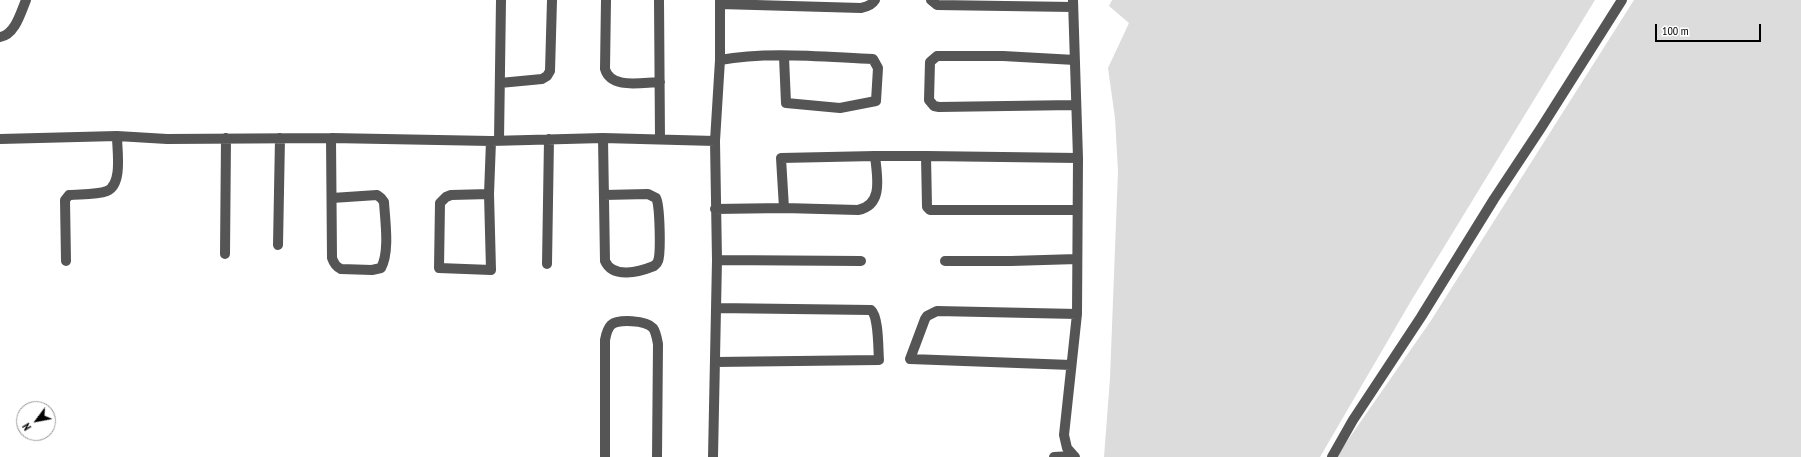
<!DOCTYPE html>
<html>
<head>
<meta charset="utf-8">
<style>
	body { margin:0 }
	#map { position:relative; width:1801px; height:457px; overflow:hidden; background:#fff; font-family:"PT Sans Narrow",sans-serif }
	canvas { display:block }
	.north { position:absolute; left:16px; top:401px; width:40px; height:40px; box-sizing:border-box; background:#fff; border:1px solid #999; border-radius:50%; rotate:238deg; font-size:11px; font-weight:700; line-height:16px; text-align:center; color:#000 }
	.north::after { content:''; display:block; margin:auto; width:14px; height:18px; background:#000; clip-path:polygon(50% 0,100% 100%,50% 72%,0 100%) }
	.scale { position:absolute; left:1655px; top:24px; width:106px; height:18px; box-sizing:border-box; border:2px solid #000; border-top:0; padding-left:5px; font-size:12px; line-height:14px; white-space:nowrap; color:#000; -webkit-text-stroke:3px #fff; paint-order:stroke }
</style>
</head>
<body>
<div id="map">
<canvas width="1801" height="457"></canvas>
<div class="north">N</div>
<div class="scale">100 m</div>
</div>
<script>
const c = document.querySelector('canvas').getContext('2d');
c.lineJoin = 'round';
function fillPath(path, color) {
  c.fillStyle = color;
  c.fill(path, 'evenodd');
}
function trace(path, color, width, dash) {
  c.strokeStyle = color;
  c.lineWidth = width;
  c.lineCap = dash ? 'butt' : 'round';
  c.setLineDash(dash || []);
  c.stroke(path);
}
fillPath(new Path2D(`
	M1112 0H1595L1411 301 1320 457H1104L1110 378 1118 171 1115 118 1108 68 1129 23 1109 6Z
	M1634 0H1801V457H1336L1430 322Z`), '#dcdcdc');
trace(new Path2D(`
	M606 0 605 69C611 90 643 82 660 82
	M659 0 660 139
	M931 0 937 5 1073 7
	M1073 0 1078 158 1077 314 1064 435 1067 448 1075 457
	M720 4 861 8C867 7 872 5 875 0
	M0 37C15 35 21 12 26 0
	M720 60C767 51 825 57 873 59L878 68 876 101 840 108 786 103 784 57
	M1075 60 1003 56H937L930 62 929 100 934 106 939 107 1075 105
	M500 83 542 79 547 76 550 71 552 0
	M331 138 332 258C334 264 336 267 341 269L372 270 381 268C390 252 385 220 384 202L381 198 377 195 332 198
	M603 138 605 261C613 279 639 272 654 266 656 264 657 264 658 261 661 254 660 205 656 198L648 194 604 195
	M0 139 117 136 167 139 331 138 491 141 603 138 715 141
	M499 140 501 0
	M875 156H926
	M489 194 451 195 446 197 440 203 439 268 491 270 489 194 491 141
	M715 209 784 208 858 210C884 205 877 176 875 156L781 158 784 208
	M1076 210H930L927 207 926 156 1078 158
	M278 245 280 138
	M225 254 226 138
	M717 260 861 261
	M66 261 65 200 69 195C81 194 96 195 107 191 123 184 117 151 117 136
	M945 261H1011L1077 259
	M547 264 549 139
	M715 362 879 360C878 349 879 317 871 310L716 308
	M1071 365 910 359 925 319 927 316 937 311 1077 314
	M605 457V340C606 335 607 329 611 325 618 319 646 320 653 328 656 332 657 339 658 344L657 457
	M713 457 717 260 715 141 720 60V0
	M1054 457 1072 456
	M1332 457 1353 420 1421 317 1494 199 1541 128 1622 0`), '#555', 10);
</script>
</body>
</html>
